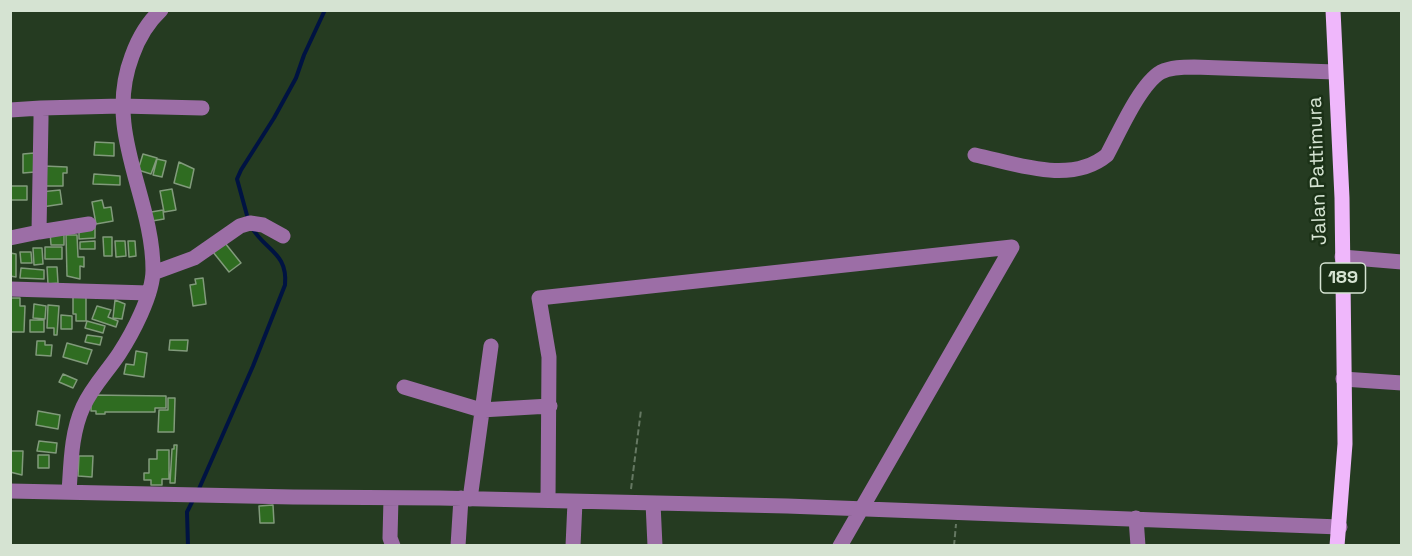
<!DOCTYPE html>
<html>
<head>
<meta charset="utf-8">
<style>
	body { margin:0 }
	#map { position:relative; width:1412px; height:556px; overflow:hidden; background:#253b21; font-family:"Space Grotesk",sans-serif }
	canvas { display:block }
	.frame { position:absolute; inset:0; border:12px solid #d5e3d2; pointer-events:none }
</style>
</head>
<body>
<div id="map">
<canvas width="1412" height="556"></canvas>
<div class="frame"></div>
</div>
<script>
const c = document.querySelector('canvas').getContext('2d');
c.lineJoin = 'round';
function trace(path, color, width, dash) {
  c.strokeStyle = color;
  c.lineWidth = width;
  c.lineCap = dash ? 'butt' : 'round';
  c.setLineDash(dash || []);
  c.stroke(path);
}
function fillPath(path, color) {
  c.fillStyle = color;
  c.fill(path, 'evenodd');
}
function drawText(font, color, halo, rows, align = 'center') {
  c.font = font + ' "Space Grotesk",sans-serif';
  c.lineWidth = 5;
  c.setLineDash([]);
  c.textBaseline = 'middle';
  c.strokeStyle = halo;
  c.fillStyle = color;
  for (const [text, x, y, turn = 0] of rows) {
    c.save();
    c.translate(x, y);
    c.rotate((+turn || 0) * Math.PI / 180);
    c.textAlign = isNaN(turn) ? turn : align;
    if (halo) c.strokeText(text, 0, 0);
    c.fillText(text, 0, 0);
    c.restore();
  }
}
trace(new Path2D(`
	M248 219 237 179 241 170 274 118 296 78 304 55 325 10
	M198 491 253 366 285 285C288 253 266 251 252 228
	M188 546 187 512 193 500`), '#001342', 4);
const building = new Path2D(`
	M95 142 114 143V156L94 155Z
	M34 153 35 172 23 173V154Z
	M143 154 157 158 151 174 138 170Z
	M157 159 166 161 162 177 153 175Z
	M179 162 194 169 190 188 174 183Z
	M44 166 67 167V173H63V186H43Z
	M94 174 120 176V185L93 184Z
	M10 186H27V200H10Z
	M172 189 176 210 164 212 160 191Z
	M60 190 62 204 42 207 40 192Z
	M102 200 104 208 111 207 113 221 96 224 92 202Z
	M163 210 164 219 152 221 151 212Z
	M95 227V238L79 239V228Z
	M50 232H64V245H51Z
	M66 235H77L78 257H84V267L80 266V279L67 276Z
	M103 237H112V256H104Z
	M95 241V249H80V242Z
	M115 241H125L126 256 116 257Z
	M128 241H135L136 256 129 257Z
	M225 243 241 263 229 272 213 252Z
	M45 247H62V259H45Z
	M33 248H42L43 264 34 265Z
	M20 252H31L32 263H21Z
	M10 253 16 254V277L10 276Z
	M47 267H57L58 283 48 284Z
	M21 268 44 270V279L20 278Z
	M203 278 206 304 193 306 190 285 196 284 195 279Z
	M73 297H86V321H76V314H73Z
	M10 298H20V306H25L24 332H10Z
	M115 300 125 304 122 319 113 318Z
	M34 304 46 306 45 319 33 318Z
	M48 305 59 306 57 335H54V328H47Z
	M97 306 111 310 108 317 118 321 116 327 92 319Z
	M61 315 72 316V329H61Z
	M30 320H44V332H30Z
	M87 321 105 326 103 333 85 328Z
	M87 335 102 337 100 345 85 342Z
	M170 340H188L187 351 169 350Z
	M37 341H45V345H52L51 356 36 355Z
	M67 343 92 350 87 364 63 357Z
	M136 351 147 353 144 377 124 374 126 364 134 365Z
	M63 374 77 380 73 388 59 382Z
	M91 395 166 396V408H155V412H105V414H96V411H91Z
	M168 398H175L174 432H158L159 410H168Z
	M38 411 60 415 58 429 36 425Z
	M39 441 57 443 56 453 37 451Z
	M174 445H177L175 483H170L172 449H174Z
	M157 450H169V479H162V485H151V480H144V473H149V459H157Z
	M10 451H23L22 475 10 472Z
	M38 455H49V468H38Z
	M79 456H93L92 477 78 476Z
	M273 505 274 523H260L259 506Z`);
fillPath(building, '#2f6c21');
trace(building, '#819a7b', 1.5);
trace(new Path2D(`
	M631 489 641 410
	M954 546 956 524`), '#657862', 2, [6, 3]);
trace(new Path2D(`
	M41 108 121 106 202 108
	M10 110 41 108V119L39 232 10 238
	M975 155C1017 164 1071 185 1107 155 1119 133 1140 84 1161 72 1171 67 1183 67 1194 67L1335 72
	M39 232 89 224
	M1342 257 1402 262
	M153 273 194 258 240 226 250 223 263 225 283 236
	M10 289 149 293
	M1343 379 1402 383
	M404 387 481 410 550 406
	M10 491 293 497 440 498 787 506 1340 527
	M69 492C71 464 71 433 83 407 92 387 107 372 119 354 132 334 153 295 153 270 153 196 103 132 132 56 138 39 147 23 161 10
	M391 498 390 538 393 546
	M470 499 491 346
	M548 500 549 357 539 298 1012 247 840 546
	M653 503 655 546
	M1136 518 1138 546
	M458 546 461 498
	M573 546 575 502`), '#9c6ea6', 15);
trace(new Path2D(`
	M1333 10 1342 198 1345 444 1337 546`), '#efb7fb', 15);
for (const [x, y, w] of [
	[1343,278,45]
]) {
  const box = new Path2D();
  box.roundRect(x - w / 2, y - 15, w, 30, 4.5);
  c.fillStyle = '#1b3117';
  c.fill(box);
  trace(box, '#d5e3d2', 1.5);
}
drawText('bold 18px', '#d5e3d2', null, [
	["189",1343,278]
]);
drawText('20px', '#d5e3d2', '#1b3117', [
	["Jalan Pattimura",1318,171,-92]
]);
</script>
</body>
</html>
